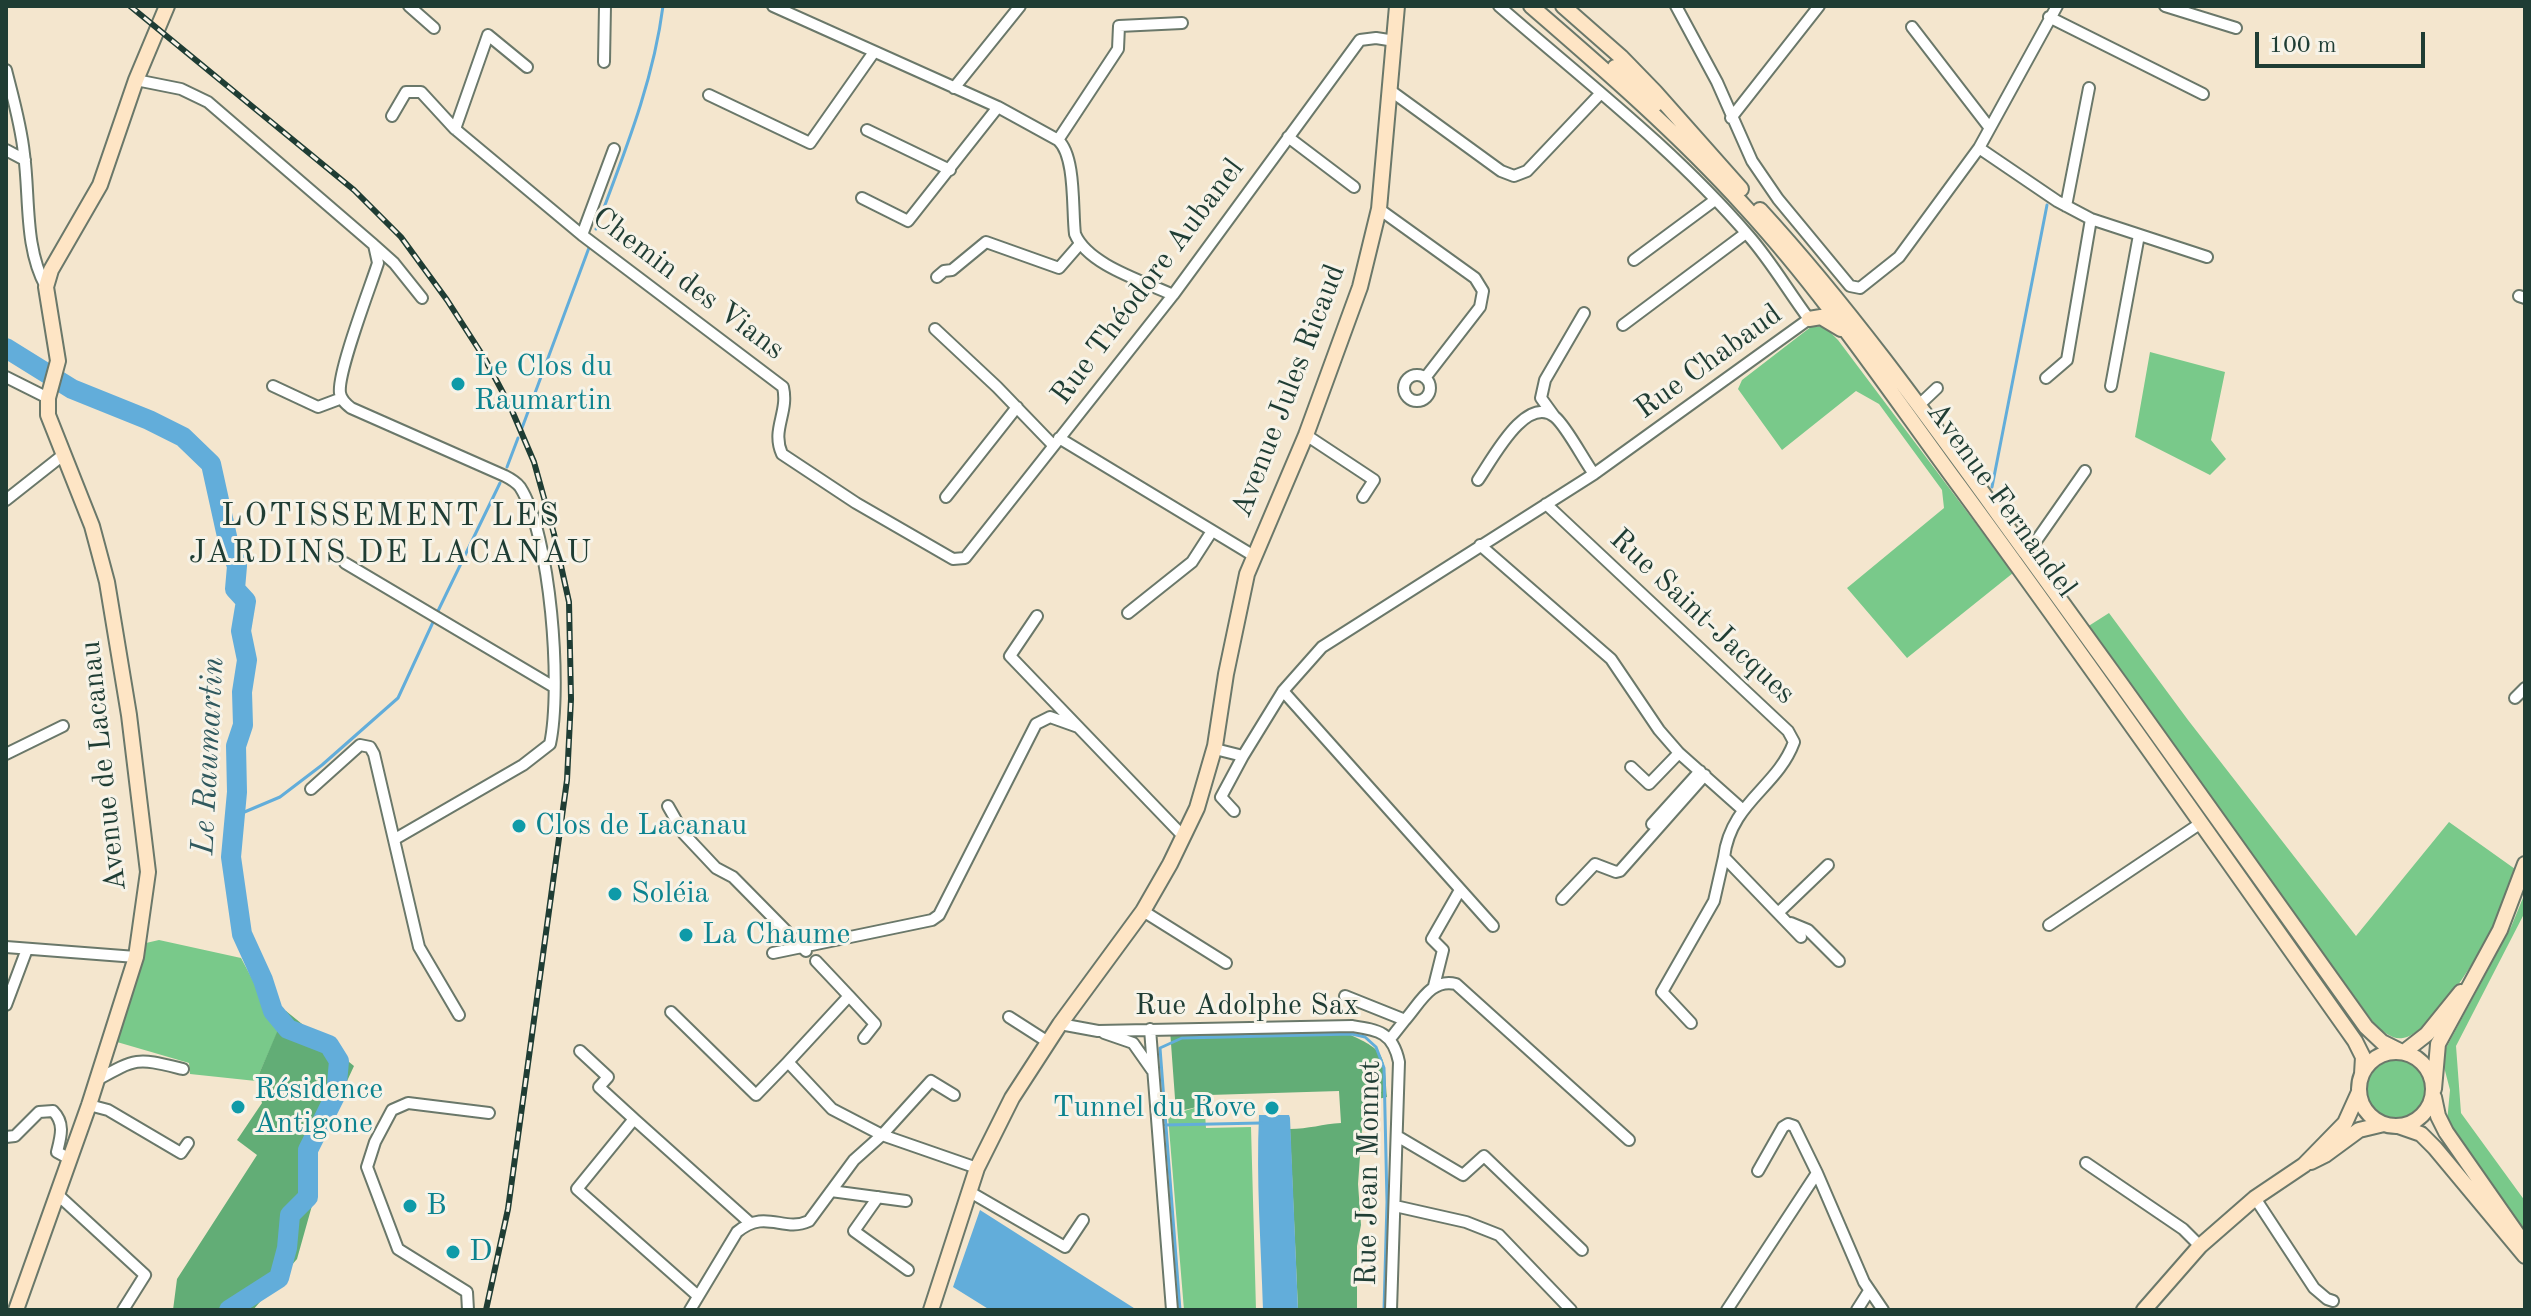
<!DOCTYPE html>
<html>
<head>
<meta charset="utf-8">
<style>
	body { margin:0 }
	#map { position:relative; width:2531px; height:1316px; overflow:hidden; background:#f4e6ce; font-family:"Old Standard TT",serif }
	canvas { display:block }
	.frame { position:absolute; inset:0; border:8px solid #1f3d34; pointer-events:none }
	.scale { position:absolute; left:2255px; top:32px; width:170px; height:36px; box-sizing:border-box; border:4px solid #1f3d34; border-top:0; padding-left:10px; font-size:24px; line-height:28px; white-space:nowrap; color:#1f3d34; -webkit-text-stroke:6px #f7f3e8; paint-order:stroke }
</style>
</head>
<body>
<div id="map">
<canvas width="2531" height="1316"></canvas>
<div class="frame"></div>
<div class="scale">100 m</div>
</div>
<script>
const c = document.querySelector('canvas').getContext('2d');
c.lineJoin = 'round';
function fillPath(path, color) {
  c.fillStyle = color;
  c.fill(path, 'evenodd');
}
function trace(path, color, width, dash) {
  c.strokeStyle = color;
  c.lineWidth = width;
  c.lineCap = dash ? 'butt' : 'round';
  c.setLineDash(dash || []);
  c.stroke(path);
}
function drawText(font, color, halo, rows, align = 'center') {
  c.font = font + ' "Old Standard TT",serif';
  c.lineWidth = 6;
  c.setLineDash([]);
  c.textBaseline = 'middle';
  c.strokeStyle = halo;
  c.fillStyle = color;
  for (const [text, x, y, turn = 0] of rows) {
    c.save();
    c.translate(x, y);
    c.rotate((+turn || 0) * Math.PI / 180);
    c.textAlign = isNaN(turn) ? turn : align;
    if (halo) c.strokeText(text, 0, 0);
    c.fillText(text, 0, 0);
    c.restore();
  }
}
fillPath(new Path2D(`
	M1812 326 1825 327 1838 340 2013 573 1907 658 1847 588 1944 508 1942 490 1879 404 1856 391 1782 450 1738 389 1742 380Z
	M2150 352 2225 372 2211 440 2226 459 2210 475 2135 437Z
	M2109 613 2188 720 2356 936 2449 822 2515 869C2506 892 2498 917 2487 939 2475 962 2428 1035 2403 1038 2393 1040 2384 1032 2376 1026L2087 627Z
	M2525 893V912L2456 1046 2461 1113 2525 1201V1235L2447 1122 2450 1090 2443 1063 2446 1048 2511 927Z
	M159 940 241 958 279 1029 256 1081 190 1074 189 1063 117 1042 146 943Z
	M2367 1090a30 30 0 1 1 60 0a30 30 0 1 1-60 0Z
	M1204 1101 1206 1128 1251 1127 1256 1310H1184L1168 1116 1201 1106Z`), '#79c98a');
fillPath(new Path2D(`
	M286 1011 354 1066 316 1148 313 1202 297 1259 253 1310H173L177 1279 257 1155 237 1140 262 1103 256 1081Z
	M1170 1030 1348 1034C1388 1051 1384 1057 1387 1097L1364 1102 1358 1184 1361 1225 1357 1246V1310H1298L1290 1129C1308 1129 1323 1124 1341 1123L1339 1091 1209 1095 1201 1106 1176 1112Z`), '#62ad76');
fillPath(new Path2D(`
	M1259 1115H1289L1290 1118 1298 1310H1263C1261 1242 1256 1181 1259 1115Z
	M980 1210 1137 1310H990L953 1287Z`), '#62adda');
trace(new Path2D(`
	M596 229C623 156 653 84 663 6
	M522 428 590 245
	M507 467 518 438
	M1992 487 2047 205
	M437 613 500 483
	M235 816 280 797 322 765 398 698 434 620
	M1165 1125 1261 1123
	M1180 1310 1160 1048 1182 1038 1352 1034 1365 1037 1376 1047 1384 1068 1387 1202 1384 1310`), '#62adda', 3);
trace(new Path2D(`
	M6 348 72 389 149 420 183 437 211 464 228 541 237 566 235 589 246 601 241 631 247 660 242 692 243 725 236 746 237 792 231 857 242 934 263 980 273 1011 288 1029 329 1045 339 1061 336 1094 308 1150V1197L290 1215 287 1248 279 1278 229 1310`), '#62adda', 20);
const street = new Path2D(`
	M409 6 434 28
	M773 6 998 107 1058 140C1076 156 1072 210 1075 234 1088 265 1143 281 1173 295
	M1676 6 1717 82 1752 161 1778 199 1850 286 1860 288 1899 257 1979 148 2057 6
	M2165 6 2236 28
	M2049 17 2203 94
	M1912 27 1989 127
	M604 62 605 6
	M527 67 488 35 455 129 582 235 783 387C789 413 771 429 782 454L856 503 953 559 965 558 1173 295 1360 40 1376 38 1395 41
	M6 70C13 98 21 125 24 154 30 198 24 247 46 287
	M136 80 181 89 208 102 374 245 378 263C370 288 337 373 340 393 341 400 346 404 351 408L505 476C511 479 516 482 520 487 551 535 562 688 550 744L523 765 395 839
	M954 88 1020 6
	M1391 91 1501 171 1514 176 1527 171 1600 94
	M709 95 810 143 874 52
	M392 116 406 92H421L455 129
	M1731 118 1819 6
	M867 130 950 170
	M1288 137 1354 187
	M1058 140 1118 49 1119 26 1182 23
	M1979 148 2057 201 2091 219 2207 257
	M6 150 25 160
	M862 198 908 221 998 107
	M2066 206 2089 88
	M1379 209 1475 278 1483 291 1480 307 1425 378
	M582 235 614 149
	M375 246 394 263 422 298
	M1634 260 1715 200
	M937 277 944 271 952 270 986 242 1059 268 1079 245
	M2519 296 2525 298
	M1623 325 1746 233
	M935 329 997 387 1053 445
	M1404 388a13 13 0 1 1 26 0a13 13 0 1 1-26 0Z
	M6 377 48 398
	M2046 378 2067 360 2091 219
	M273 386 318 407 342 398
	M2111 386 2139 235
	M1918 406 1937 388
	M1554 416 1541 398 1545 380 1584 313
	M1306 435 1374 480 1363 497
	M1059 438 1254 556
	M1478 480C1492 460 1526 393 1555 417 1567 427 1584 461 1594 474
	M946 497 1017 407
	M6 500 63 455
	M1546 504 1788 731 1794 742C1777 788 1731 802 1724 857L1801 937
	M1480 545 1611 659 1659 730 1679 753 1743 810
	M2027 554 2085 471
	M345 563 554 687
	M1128 613 1192 562 1212 531
	M1037 616 1010 656 1183 836
	M1283 691 1493 926
	M2515 698 2525 688
	M1215 749 1243 756 1283 691 1322 647 1594 474 1809 319C1788 291 1771 261 1748 235 1674 149 1584 80 1499 6
	M6 754 63 726
	M1631 767 1649 784 1679 753
	M311 789 360 745 370 747 374 754 419 947 459 1015
	M668 806 684 834 716 868 733 877 806 951
	M1234 811 1221 797 1243 756
	M1652 824 1700 771
	M1562 899 1595 864 1616 872 1620 871 1705 775
	M1143 911 1226 963
	M1778 913 1828 865
	M1791 923 1808 930 1839 961
	M2049 925 2201 823
	M6 947 136 957
	M773 953 932 920 939 915 1036 724 1050 717 1078 727
	M816 961 849 996
	M1434 986 1443 950 1432 939 1460 890
	M1345 996 1405 1020 1390 1039
	M6 1005 27 949
	M671 1012 756 1095 788 1062
	M1009 1017 1048 1042
	M1405 1020C1420 1003 1431 978 1456 984L1629 1140
	M1691 1023 1662 992 1714 901 1724 857
	M1060 1024 1098 1031 1352 1026C1378 1030 1393 1032 1399 1062L1391 1310
	M1150 1029 1172 1310
	M1104 1033 1133 1043 1152 1070
	M864 1038 875 1024 849 996 788 1062 832 1109 882 1135 977 1168
	M580 1051 608 1077 599 1087 634 1119
	M97 1080C138 1057 137 1058 183 1069
	M89 1105 108 1110 181 1153 188 1143
	M1397 1136 1463 1175 1484 1156 1582 1250
	M6 1137 15 1136 39 1112 53 1111C65 1123 61 1136 57 1152L70 1159
	M2086 1163 2183 1229 2200 1246
	M1758 1171 1783 1127 1788 1124 1794 1126 1817 1173 1864 1282 1883 1310
	M831 1191 906 1201
	M970 1192 1065 1247 1083 1220
	M57 1194 145 1275 123 1310
	M878 1197 854 1231 908 1270
	M2255 1198 2314 1288 2327 1299 2333 1301
	M1395 1206 1466 1222 1499 1235 1571 1310
	M698 1296 577 1189 634 1119 749 1222
	M468 1310 467 1292 398 1249 367 1167 375 1142 392 1110 408 1103 489 1113
	M690 1310 737 1232C766 1208 783 1233 809 1221L854 1160 882 1135 931 1081 954 1095
	M1727 1310 1817 1173
	M1857 1310 1869 1291`);
const secondary = new Path2D(`
	M1531 6C1605 70 1679 134 1745 207 1825 294 1890 392 1960 487 2094 670 2224 856 2355 1041L2363 1057 2362 1074
	M1563 6 1621 57 1655 92 1741 189
	M1615 67 1656 104
	M1760 210C1858 317 1942 437 2027 554 2141 711 2254 869 2366 1027L2382 1042 2400 1051
	M1809 319 1821 317 1841 329
	M2359 1089a37 37 0 1 1 74 0a37 37 0 1 1-74 0Z
	M2404 1052 2427 1034 2461 992
	M2434 1089 2438 1044 2500 930 2525 864
	M2434 1097 2438 1116 2446 1132 2520 1238
	M2398 1126 2421 1134 2435 1148 2525 1256
	M2311 1162 2325 1155 2359 1130 2384 1124
	M16 1310 89 1105 136 957 148 872 129 715 107 582 92 526 48 415V398L58 361 46 287 51 270 100 185 136 80 167 6
	M931 1310 977 1168 1012 1098 1060 1024 1143 911 1170 864 1197 808 1215 746 1226 674 1247 574 1306 435 1360 287 1379 209 1397 6
	M2144 1310 2200 1246 2255 1198 2304 1165 2345 1123 2359 1092`);
trace(street, '#6a786a', 14);
trace(secondary, '#6a786a', 18);
trace(street, '#fff', 10);
trace(secondary, '#fee5c5', 14);
const rail = new Path2D(`
	M130 6 354 190 401 237 447 300 485 359 510 406 534 462 554 534 569 602 571 699 567 780 508 1209 486 1310`);
trace(rail, '#1f3d34', 6);
trace(rail, '#f7f3e8', 3, [9]);
for (const [x, y, r, color] of [
	[458,384,8,"#0f9aa8"],
	[519,826,8,"#0f9aa8"],
	[615,894,8,"#0f9aa8"],
	[686,935,8,"#0f9aa8"],
	[238,1107,8,"#0f9aa8"],
	[1272,1108,8,"#0f9aa8"],
	[410,1206,8,"#0f9aa8"],
	[453,1252,8,"#0f9aa8"]
]) {
  const dot = new Path2D();
  dot.arc(x, y, r, 0, 2 * Math.PI);
  c.fillStyle = color;
  c.fill(dot);
  trace(dot, '#f7f3e8', 3);
}
drawText('30px', '#1f3d34', '#f7f3e8', [
	["Rue Théodore Aubanel",1148,282,-53],
	["Chemin des Vians",688,284,37],
	["Rue Chabaud",1709,362,-36],
	["Avenue Jules Ricaud",1289,391,-69],
	["Avenue Fernandel",2001,500,54],
	["Rue Saint-Jacques",1702,617,43],
	["Avenue de Lacanau",104,766,-96],
	["Rue Adolphe Sax",1247,1006],
	["Rue Jean Monnet",1369,1173,-89]
]);
drawText('30px', '#0d838f', '#f7f3e8', [
	["Le Clos du",474,367],
	["Raumartin",474,401],
	["Clos de Lacanau",535,826],
	["Soléia",631,894],
	["La Chaume",702,935],
	["Résidence",254,1090],
	["Antigone",254,1124],
	["Tunnel du Rove",1256,1108,"right"],
	["B",426,1206],
	["D",469,1252]
], 'left');
c.letterSpacing = '2px';
drawText('32px', '#1f3d34', '#f7f3e8', [
	["LOTISSEMENT LES",391,517],
	["JARDINS DE LACANAU",391,554]
]);
c.letterSpacing = '0px';
drawText('italic 32px', '#30595e', '#f7f3e8', [
	["Le Raumartin",209,756,-87]
]);
</script>
</body>
</html>
